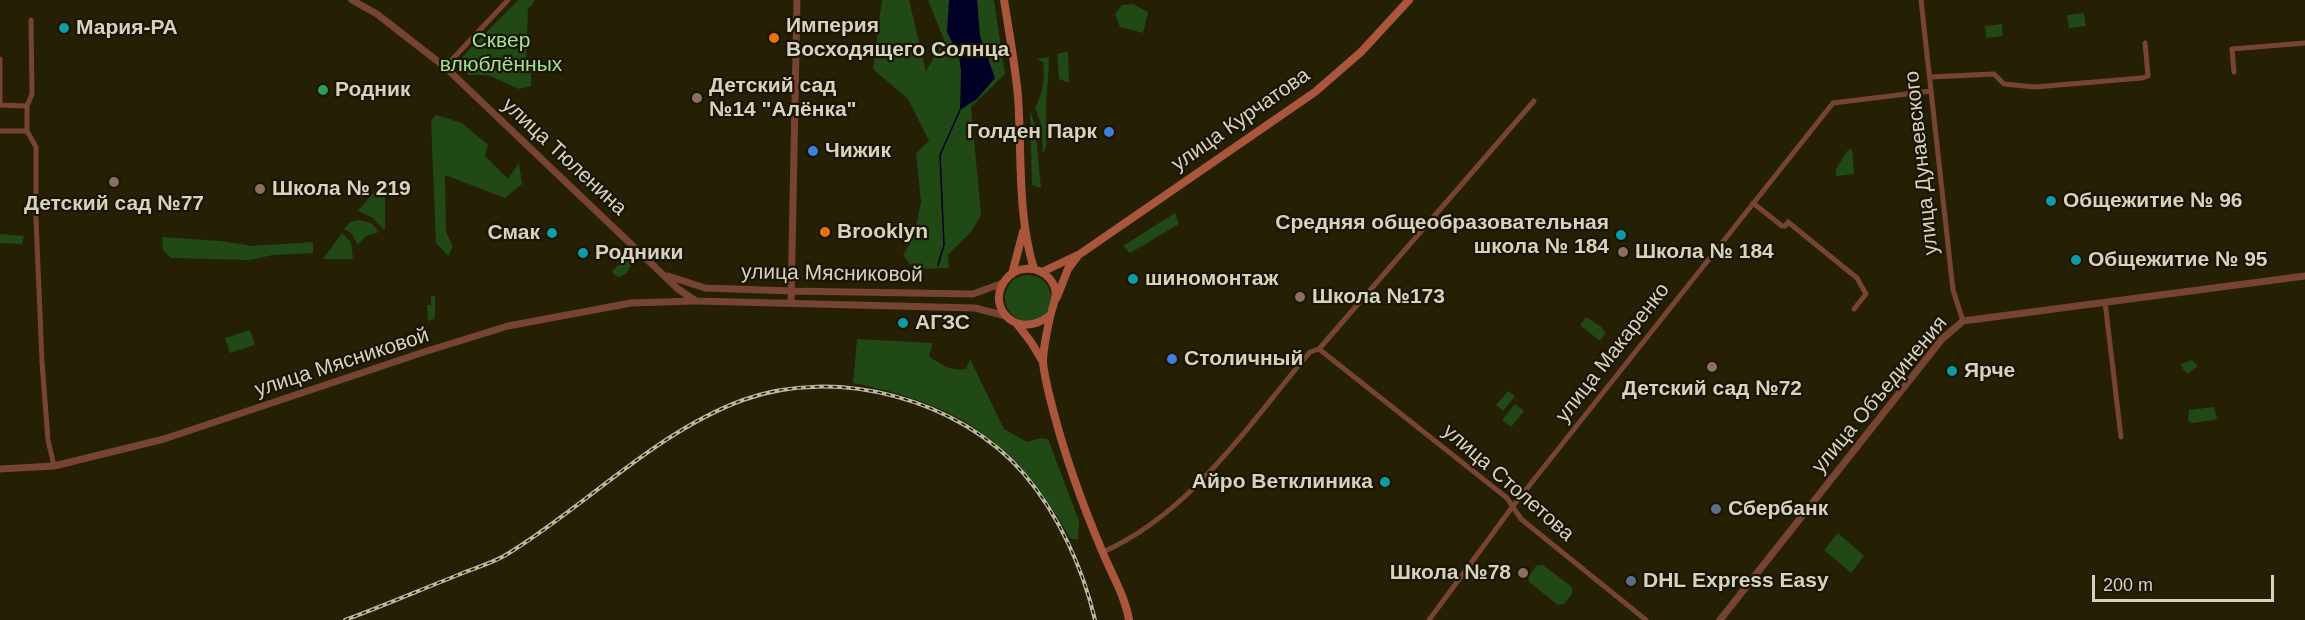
<!DOCTYPE html>
<html>
<head>
<meta charset="utf-8">
<style>
	body { margin:0 }
	#map { position:relative; width:2305px; height:620px; overflow:hidden; background:#251f03; font-family:Arial,sans-serif }
	canvas { display:block }
	.scale { position:absolute; left:2092px; top:575px; width:182px; height:27px; box-sizing:border-box; border:3px solid #d5d2c1; border-top:0; padding-left:8px; font-size:18px; line-height:21px; white-space:nowrap; color:#d5d2c1; -webkit-text-stroke:4px #1b1500; paint-order:stroke }
</style>
</head>
<body>
<div id="map">
<canvas width="2305" height="620"></canvas>
<div class="scale">200 m</div>
</div>
<script>
const c = document.querySelector('canvas').getContext('2d');
c.lineJoin = 'round';
function fillPath(path, color) {
  c.fillStyle = color;
  c.fill(path, 'evenodd');
}
function trace(path, color, width, dash) {
  c.strokeStyle = color;
  c.lineWidth = width;
  c.lineCap = dash ? 'butt' : 'round';
  c.setLineDash(dash || []);
  c.stroke(path);
}
function drawText(font, color, halo, rows, align = 'center') {
  c.font = font + ' Arial,sans-serif';
  c.lineWidth = 4.5;
  c.setLineDash([]);
  c.textBaseline = 'middle';
  c.strokeStyle = halo;
  c.fillStyle = color;
  for (const [text, x, y, turn = 0] of rows) {
    c.save();
    c.translate(x, y);
    c.rotate((+turn || 0) * Math.PI / 180);
    c.textAlign = isNaN(turn) ? turn : align;
    if (halo) c.strokeText(text, 0, 0);
    c.fillText(text, 0, 0);
    c.restore();
  }
}
fillPath(new Path2D(`
	M518 0H534L532 6 528 8 526 64 531 67V86L519 89 488 75H468L462 69 463 56Z
	M882 0H909L926 71 944 40 928 0H994L1005 74 971 107 981 215 971 232 948 255 949 268 914 269 903 255 914 237 921 202 916 153 929 141 908 99 873 69Z
	M1133 4 1148 12 1143 33 1120 27 1115 14 1122 5Z
	M2084 13 2086 26 2069 28 2067 15Z
	M2002 24 2003 36 1986 38 1985 26Z
	M1068 51 1069 83 1059 79 1057 54Z
	M1049 57C1049 76 1046 95 1046 115 1046 127 1049 141 1044 153L1043 152 1041 124 1035 107C1043 94 1045 77 1043 62L1036 59Z
	M1030 111 1035 125 1041 188 1032 185Z
	M436 115 462 123 488 145 485 156 508 179 519 163 522 184 505 198 445 175 446 232 453 246 448 256 436 243 431 121Z
	M1852 149 1854 174 1836 176V169L1848 150Z
	M385 179V231L373 218 358 211Z
	M1175 213 1179 224 1130 253 1123 246Z
	M359 220 371 223 379 232 366 236 358 245 352 234 344 229 350 222Z
	M342 233 351 242 353 259H323Z
	M0 234 24 236 22 244 0 243Z
	M162 237 221 241 252 246 313 242V253L273 255 250 260 171 258 163 250Z
	M626 261 632 263 627 273 619 277 615 276 612 271 621 263Z
	M1005 298a23 23 0 1 1 46 0a23 23 0 1 1-46 0Z
	M431 296H435V319L428 321 427 305H431Z
	M1586 317 1603 328 1602 329 1606 333 1600 341 1580 325Z
	M250 330 255 345 230 353 225 338Z
	M857 339 933 343 929 356C939 364 953 372 966 369L970 359 1004 429 1027 442 1041 438 1048 439 1079 521 1078 540 1070 538C1017 442 959 404 853 383Z
	M2192 360 2198 366 2188 374 2182 368 2181 364Z
	M1508 391 1515 396 1503 411 1496 405Z
	M1515 404 1524 411 1511 427 1502 420Z
	M2214 407 2217 418 2215 420 2192 423 2188 421 2189 410Z
	M1838 533 1864 556 1851 573 1824 550Z
	M1543 565 1572 587V594L1564 604 1558 605 1529 582 1528 577 1536 566Z`), '#204916');
fillPath(new Path2D(`
	M949 0H977L980 36 995 78 977 99 960 110 961 71 959 56 947 32Z`), '#000027');
trace(new Path2D(`
	M938 265 944 245 940 155 960 110`), '#000027', 1.5);
trace(new Path2D(`
	M1921 0 1953 290 1963 321
	M0 59V105L27 106V131L36 147V219L42 362 48 440 54 466
	M445 67 508 0
	M2234 72 2232 49 2305 43
	M1930 77 1994 74 2004 84 2035 87 2142 78 2148 76 2145 43
	M27 106 32 94 31 20
	M0 131H27
	M1753 203 1782 226H1785L1788 222 1857 278 1866 294 1854 309
	M2105 302 2121 437
	M1319 349 1507 498 1521 519 1646 620
	M1103 552C1192 512 1248 425 1310 352L1319 349 1534 101
	M1429 620 1513 506 1833 103 1931 91`), '#774434', 5);
trace(new Path2D(`
	M352 0 377 14 445 67 678 289 696 301 975 308 1006 316
	M668 276 705 288 792 291 973 294 1003 283
	M791 303 797 0
	M0 469 54 466 164 439 427 351 508 326 631 303 694 301
	M1720 620 1942 339 1963 321 2305 276`), '#774434', 7);
trace(new Path2D(`
	M1004 0C1009 32 1015 64 1018 96 1022 153 1017 214 1034 269
	M1042 272 1080 254 1315 92 1361 52 1409 0
	M1012 274 1023 232
	M1057 297 1068 269 1077 257
	M1050 315C1019 341 986 309 1004 282 1014 266 1037 264 1050 279 1061 293 1053 303 1050 317 1047 331 1043 349 1043 362 1044 375 1048 390 1051 402 1064 454 1082 504 1103 553 1112 575 1125 596 1129 620
	M1017 324 1031 342 1043 362`), '#a9563d', 8);
const rail = new Path2D(`
	M345 620C383 606 420 590 458 575 474 568 494 563 509 553 587 505 656 432 743 400 836 366 960 399 1024 474 1059 515 1083 569 1095 620`);
trace(rail, '#b9b6a3', 4);
trace(rail, '#1b1500', 1.5, [4.5]);
for (const [x, y, r, color] of [
	[64,28,6,"#0f9aa8"],
	[774,38,6,"#e8710a"],
	[323,90,6,"#2e9e5b"],
	[697,98,6,"#8d6e63"],
	[1109,132,6,"#3f7fe0"],
	[813,151,6,"#3f7fe0"],
	[114,182,6,"#8d6e63"],
	[260,189,6,"#8d6e63"],
	[2051,201,6,"#0f9aa8"],
	[825,232,6,"#e8710a"],
	[552,233,6,"#0f9aa8"],
	[1621,235,6,"#0f9aa8"],
	[1623,252,6,"#8d6e63"],
	[583,253,6,"#0f9aa8"],
	[2076,260,6,"#0f9aa8"],
	[1133,279,6,"#0f9aa8"],
	[1300,297,6,"#8d6e63"],
	[903,323,6,"#0f9aa8"],
	[1172,359,6,"#3f7fe0"],
	[1712,367,6,"#8d6e63"],
	[1952,371,6,"#0f9aa8"],
	[1385,482,6,"#0f9aa8"],
	[1716,509,6,"#5c6f8a"],
	[1523,573,6,"#8d6e63"],
	[1631,581,6,"#5c6f8a"]
]) {
  const dot = new Path2D();
  dot.arc(x, y, r, 0, 2 * Math.PI);
  c.fillStyle = color;
  c.fill(dot);
  trace(dot, '#1b1500', 2);
}
drawText('bold 21px', '#d5d2c1', '#1b1500', [
	["Империя",786,26],
	["Восходящего Солнца",786,50],
	["Мария-РА",76,28],
	["Детский сад",709,86],
	["№14 \"Алёнка\"",709,110],
	["Родник",335,90],
	["Голден Парк",1097,132,"right"],
	["Чижик",825,151],
	["Школа № 219",272,189],
	["Общежитие № 96",2063,201],
	["Детский сад №77",114,204,"center"],
	["Средняя общеобразовательная",1609,223,"right"],
	["школа № 184",1609,247,"right"],
	["Brooklyn",837,232],
	["Смак",540,233,"right"],
	["Школа № 184",1635,252],
	["Родники",595,253],
	["Общежитие № 95",2088,260],
	["шиномонтаж",1145,279],
	["Школа №173",1312,297],
	["АГЗС",915,323],
	["Столичный",1184,359],
	["Ярче",1964,371],
	["Детский сад №72",1712,389,"center"],
	["Айро Ветклиника",1373,482,"right"],
	["Сбербанк",1728,509],
	["Школа №78",1511,573,"right"],
	["DHL Express Easy",1643,581]
], 'left');
drawText('21px', '#9ee68e', '#1b1500', [
	["Сквер",501,41],
	["влюблённых",501,65]
]);
drawText('21px', '#d5d2c1', '#1b1500', [
	["улица Курчатова",1241,120,-35],
	["улица Тюленина",564,157,43],
	["улица Дунаевского",1922,163,-96],
	["улица Мясниковой",832,274,1],
	["улица Макаренко",1613,353,-52],
	["улица Мясниковой",342,363,-18],
	["улица Объединения",1880,395,-50],
	["улица Столетова",1508,483,41]
]);
</script>
</body>
</html>
